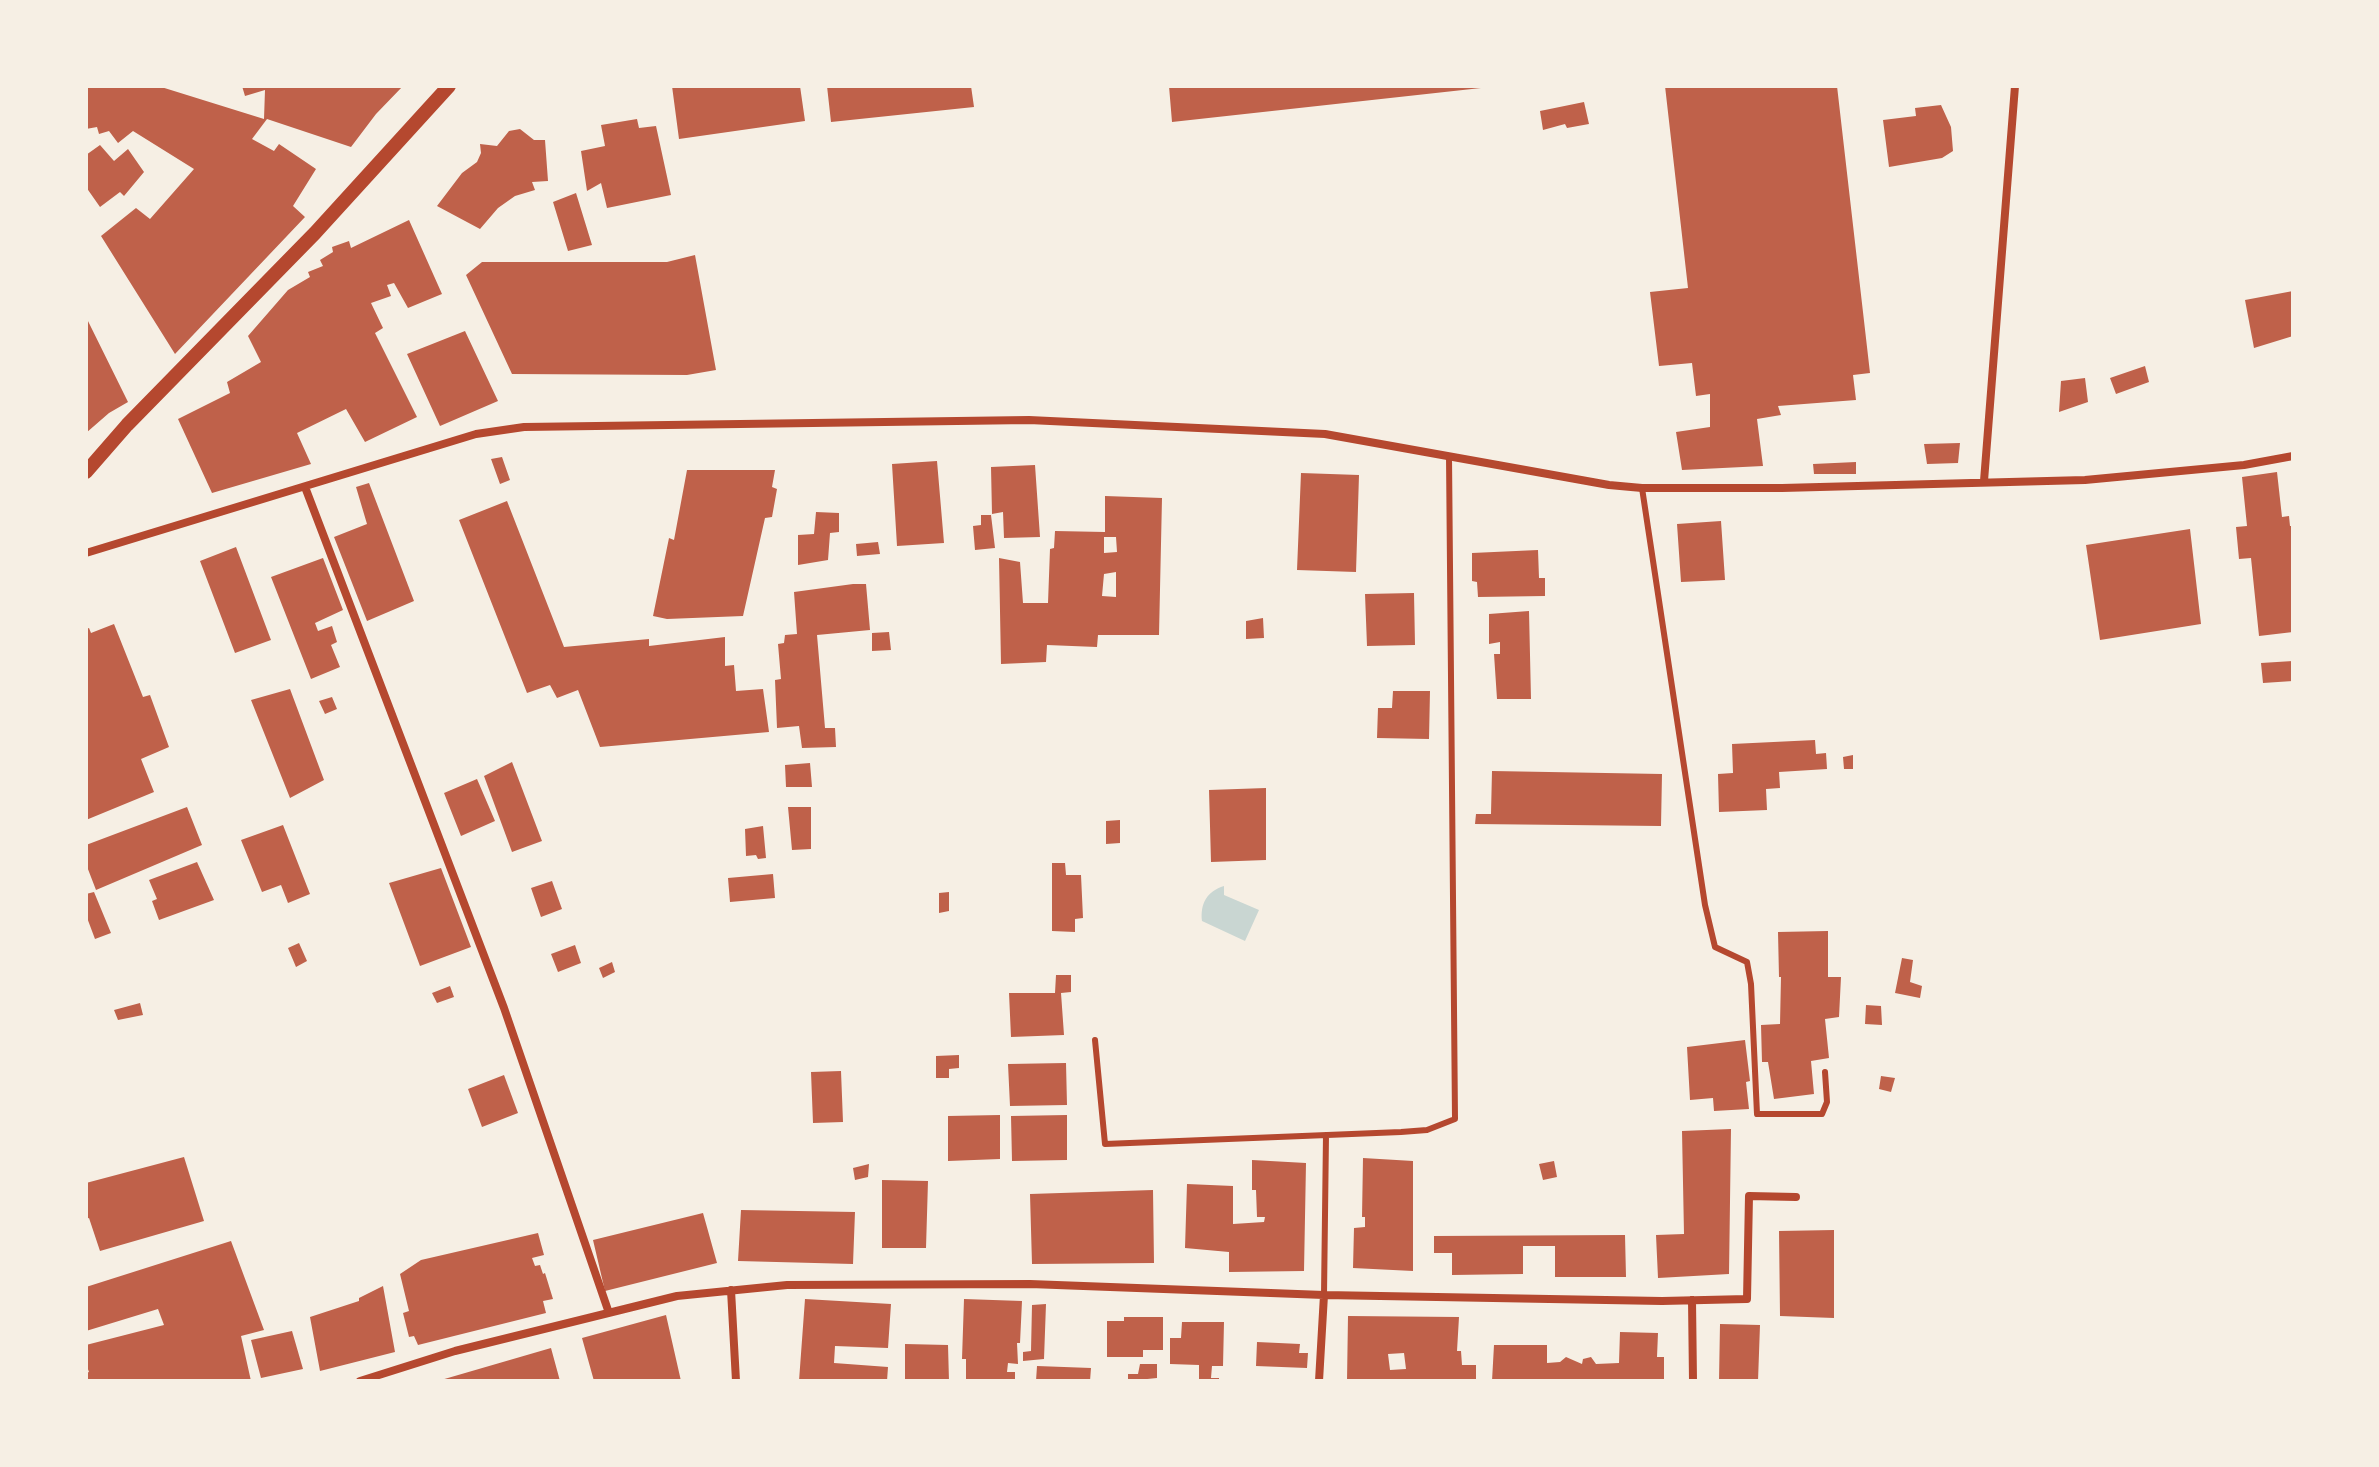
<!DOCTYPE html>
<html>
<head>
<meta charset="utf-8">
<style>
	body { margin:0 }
	#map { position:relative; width:2379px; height:1467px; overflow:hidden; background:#f6efe4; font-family:Inter,sans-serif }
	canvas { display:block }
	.frame { position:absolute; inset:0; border:88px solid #f6efe4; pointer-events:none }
</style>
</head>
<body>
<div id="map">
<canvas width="2379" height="1467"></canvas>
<div class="frame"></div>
</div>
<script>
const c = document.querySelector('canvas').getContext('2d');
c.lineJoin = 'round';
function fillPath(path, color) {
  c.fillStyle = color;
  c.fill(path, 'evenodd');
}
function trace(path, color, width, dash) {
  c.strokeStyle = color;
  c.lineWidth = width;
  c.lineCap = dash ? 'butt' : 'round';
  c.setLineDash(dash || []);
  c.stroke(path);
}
fillPath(new Path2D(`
	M1224 886V895L1259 910 1245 941 1202 921C1200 904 1207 891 1224 886Z`), '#c9d6d2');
fillPath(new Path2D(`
	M86 86H158L264 119 265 90 245 96 242 86H403L376 114 351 147 267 119 252 139 274 151 279 144 316 169 293 206 305 217 175 354 101 236 136 208 150 219 194 169 133 131 118 143 109 131 99 134 97 127 86 129Z
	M672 86H800L805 121 679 139Z
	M827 86H971L974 107 831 122Z
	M1169 86H1481V88L1172 122Z
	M1665 86H1837L1870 373 1853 375 1856 400 1778 406 1781 415 1757 419 1763 466 1682 470 1676 432 1710 427V394L1696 396 1692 363 1659 366 1650 292 1688 288Z
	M1584 102 1589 124 1567 128 1565 124 1543 130 1540 111Z
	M1941 105 1951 127 1953 151 1942 158 1889 167 1883 120 1916 116 1915 108Z
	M637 119 639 128 656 126 671 195 607 208 601 183 587 191 581 151 605 146 601 125Z
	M520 129 534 140H545L548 181 532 182 535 190 515 196 498 208 480 229 437 206 462 173 477 162 481 153 480 144 497 146 509 131Z
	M100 145 114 161 128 149 144 172 124 196 120 192 100 207 86 187V155Z
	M576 193 592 245 568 251 553 202Z
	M409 220 442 294 408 308 394 283 387 285 391 296 371 303 383 328 375 333 417 417 365 442 346 409 297 433 311 464 212 493 178 419 230 393 227 382 261 362 248 336 288 290 310 277 308 272 323 266 320 260 333 252 332 247 349 241 351 248Z
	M695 255 716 370 687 375 512 374 466 275 482 262H667Z
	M2293 291V336L2254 348 2245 300Z
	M86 317 128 402 109 413 86 433Z
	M465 331 498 401 440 426 407 354Z
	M2145 366 2149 382 2116 394 2110 378Z
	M2085 378 2088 402 2059 412 2061 381Z
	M1960 443 1958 463 1927 464 1924 444Z
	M502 457 510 480 500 484 491 459Z
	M937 461 944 543 897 546 892 464Z
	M1856 462V474H1814L1813 464Z
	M1035 465 1040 537 1004 538 1003 512 992 514 991 467Z
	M687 470H775L772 487 777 489 772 517 765 518 743 616 667 619 653 616 669 538 674 540Z
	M2277 472 2282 517 2289 516 2290 526H2293V632L2259 636 2251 558 2239 559 2236 527 2247 526 2242 477Z
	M1301 473 1359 475 1356 572 1297 570Z
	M369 483 414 601 367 621 334 537 367 524 356 487Z
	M1105 496 1162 498 1159 635H1098L1097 647 1047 645 1046 662 1001 664 999 558 1020 562 1023 603H1048L1050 549 1054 548 1055 531 1105 532ZM1104 537H1116L1117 552 1104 553ZM1116 572V597L1102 596 1104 574Z
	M507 501 564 647 649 639V646L725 637V666L734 665 736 691 763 689 769 732 600 747 578 690 557 698 550 685 527 693 459 520Z
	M816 512 839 513V532L830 533 828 560 798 565V535L814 534Z
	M981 515H991L995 548 975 550 973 526 981 525Z
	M1721 521 1725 580 1681 582 1677 524Z
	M2190 529 2201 624 2100 640 2086 545Z
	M878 542 880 554 857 556 856 544Z
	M236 547 271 640 235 653 200 561Z
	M1538 550 1539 578H1545V596L1478 597 1477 582 1472 581V553Z
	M323 558 343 610 315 623 318 631 332 626 337 642 331 645 340 667 311 679 271 577Z
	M853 584H866L870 630 817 635 825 728H835L836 747 802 748 799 726 777 728 775 680 781 679 778 644 784 643 785 635 797 634 794 592Z
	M1414 593 1415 645 1367 646 1365 594Z
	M1529 611 1531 699H1497L1494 654H1500V642L1489 644V614Z
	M1263 618 1264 638 1246 639V621Z
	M114 624 143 697 150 695 169 747 141 759 154 792 86 820V629L89 628 91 633Z
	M889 632 891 650 872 651V633Z
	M2293 661V681L2263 683 2261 663Z
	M290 689 324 780 290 798 251 700Z
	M1393 691H1430L1429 739 1377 738 1378 708H1392Z
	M332 697 337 709 325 714 319 701Z
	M1815 740 1816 754 1826 753 1827 769 1779 772 1780 788 1766 789 1767 810 1719 812 1718 774 1733 773 1732 744Z
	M1853 755V769H1844L1843 757Z
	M512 762 542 841 512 852 484 776Z
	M810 763 812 787H786L785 765Z
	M1492 771 1662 774 1661 826 1475 824 1476 814H1491Z
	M477 779 495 821 461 836 444 793Z
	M1266 788V860L1211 862 1209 790Z
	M187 807 202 845 96 890 86 864V845Z
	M788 807H811V849L792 850Z
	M1120 820V843L1106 844V821Z
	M283 825 310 894 288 903 281 885 262 892 241 840Z
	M763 826 766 858 758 859 756 855 746 856 745 829Z
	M197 862 214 900 159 920 152 901 157 899 149 880Z
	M1052 863H1065L1066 875H1081L1083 918 1075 919V932L1052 931Z
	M441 868 471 947 420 966 389 883Z
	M773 874 775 898 730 902 728 878Z
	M552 881 562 909 541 917 531 888Z
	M94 892 111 933 95 939 86 915V894Z
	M949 892V911L939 913V893Z
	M1828 931V977H1841L1839 1017 1825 1019 1829 1058 1811 1061 1814 1094 1774 1099 1768 1062H1762L1761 1025 1780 1024 1781 977H1779L1778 932Z
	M299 943 307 961 296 967 288 948Z
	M575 945 581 963 558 972 551 954Z
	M1902 958 1913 960 1910 982 1922 986 1920 998 1895 993Z
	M612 962 615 972 603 978 599 968Z
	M1056 975H1071V992L1061 993 1064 1035 1011 1037 1009 993H1055Z
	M450 986 454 997 437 1003 432 993Z
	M140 1003 143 1015 118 1020 114 1010Z
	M1866 1005 1881 1006 1882 1025 1865 1024Z
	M1745 1040 1750 1081 1746 1082 1749 1109 1714 1111 1713 1098 1690 1100 1687 1047Z
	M959 1055V1068L949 1069V1078H936V1056Z
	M1066 1063 1067 1105 1010 1106 1008 1064Z
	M841 1071 843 1122 813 1123 811 1072Z
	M504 1075 518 1113 482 1127 468 1089Z
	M1881 1076 1895 1078 1891 1092 1879 1089Z
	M1000 1115V1159L948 1161V1116Z
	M1067 1115V1160L1012 1161 1011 1116Z
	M1731 1129 1729 1274 1658 1278 1656 1235 1684 1234 1682 1131Z
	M184 1157 204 1221 100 1251 89 1218 86 1219V1183Z
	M1363 1158 1413 1161V1271L1353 1268 1354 1228 1365 1227V1217H1362Z
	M1252 1160 1306 1163 1304 1271 1229 1272V1252L1185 1248 1187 1184 1233 1186V1224L1264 1222 1265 1217H1257L1256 1190H1252Z
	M1554 1161 1557 1177 1543 1180 1539 1164Z
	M869 1164 868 1177 855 1180 853 1168Z
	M882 1180 928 1181 926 1248H882Z
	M1153 1190 1154 1263 1032 1264 1030 1194Z
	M741 1210 855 1212 853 1264 738 1261Z
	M703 1213 717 1263 605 1291 593 1240Z
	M1834 1230V1318L1780 1316 1779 1231Z
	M538 1233 544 1255 532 1258 535 1266 540 1265 543 1274 545 1273 553 1299 543 1301 546 1313 418 1345 414 1336 409 1337 403 1313 409 1311 400 1274 421 1260Z
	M1625 1235 1626 1277H1555V1246H1523V1274L1452 1275V1253H1434V1236Z
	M231 1241 264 1330 241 1336 251 1381H86V1373L89 1372 86 1364V1345L164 1325 158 1309 86 1331V1287Z
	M383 1286 395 1352 320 1371 310 1317 359 1301V1298Z
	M805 1299 891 1304 888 1348 835 1346 834 1363 888 1367 887 1381H799Z
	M964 1299 1022 1301 1020 1343H1017L1018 1364 1008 1363 1007 1372H1015V1381H966V1359H962Z
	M1046 1304 1044 1359 1023 1361V1352L1031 1351 1032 1305Z
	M666 1315 681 1381H594L582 1338Z
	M1348 1316 1459 1317 1457 1351H1461L1462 1365H1476V1381H1347ZM1404 1353 1406 1369 1390 1370 1388 1354Z
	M1124 1317H1163V1350H1143V1357H1107V1321H1124Z
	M1182 1322H1224L1223 1366H1212L1211 1378H1219V1381H1199V1365L1170 1364V1338H1181Z
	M1720 1324 1760 1325 1758 1381H1719Z
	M292 1331 303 1369 261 1378 251 1340Z
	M1620 1332 1658 1333 1657 1357H1664V1381H1492L1494 1345H1547V1363L1560 1362 1566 1357 1582 1364 1583 1359 1591 1357 1596 1364 1619 1363Z
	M1257 1342 1300 1344 1299 1353H1308L1307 1368 1256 1366Z
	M905 1344 948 1345 949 1381H905Z
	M551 1348 560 1381H441V1380Z
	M1140 1364H1157V1378L1128 1381V1374H1138Z
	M1037 1366 1091 1368 1090 1381H1036Z`), '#bf614a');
trace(new Path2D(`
	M1642 488 1705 905 1715 947 1747 962 1751 984 1757 1114H1822L1827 1102 1825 1072
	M1095 1040 1105 1144 1401 1132 1427 1130 1455 1119 1449 456
	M1324 1295 1326 1135`), '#b5482f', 6);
trace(new Path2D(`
	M1984 481 2015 86
	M305 487 504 1008 609 1313
	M86 553 476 434 524 427 1029 420 1325 434 1609 485 1642 488H1782L2085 480 2244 465 2293 456
	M731 1290 736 1381
	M1692 1300 1693 1381
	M360 1381 455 1351 677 1296 787 1285 1030 1284 1324 1295 1662 1301 1747 1299 1749 1196 1796 1197
	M1319 1381 1324 1295`), '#b5482f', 8);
trace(new Path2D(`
	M86 472 127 425 315 233 449 86`), '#b5482f', 14);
</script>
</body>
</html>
